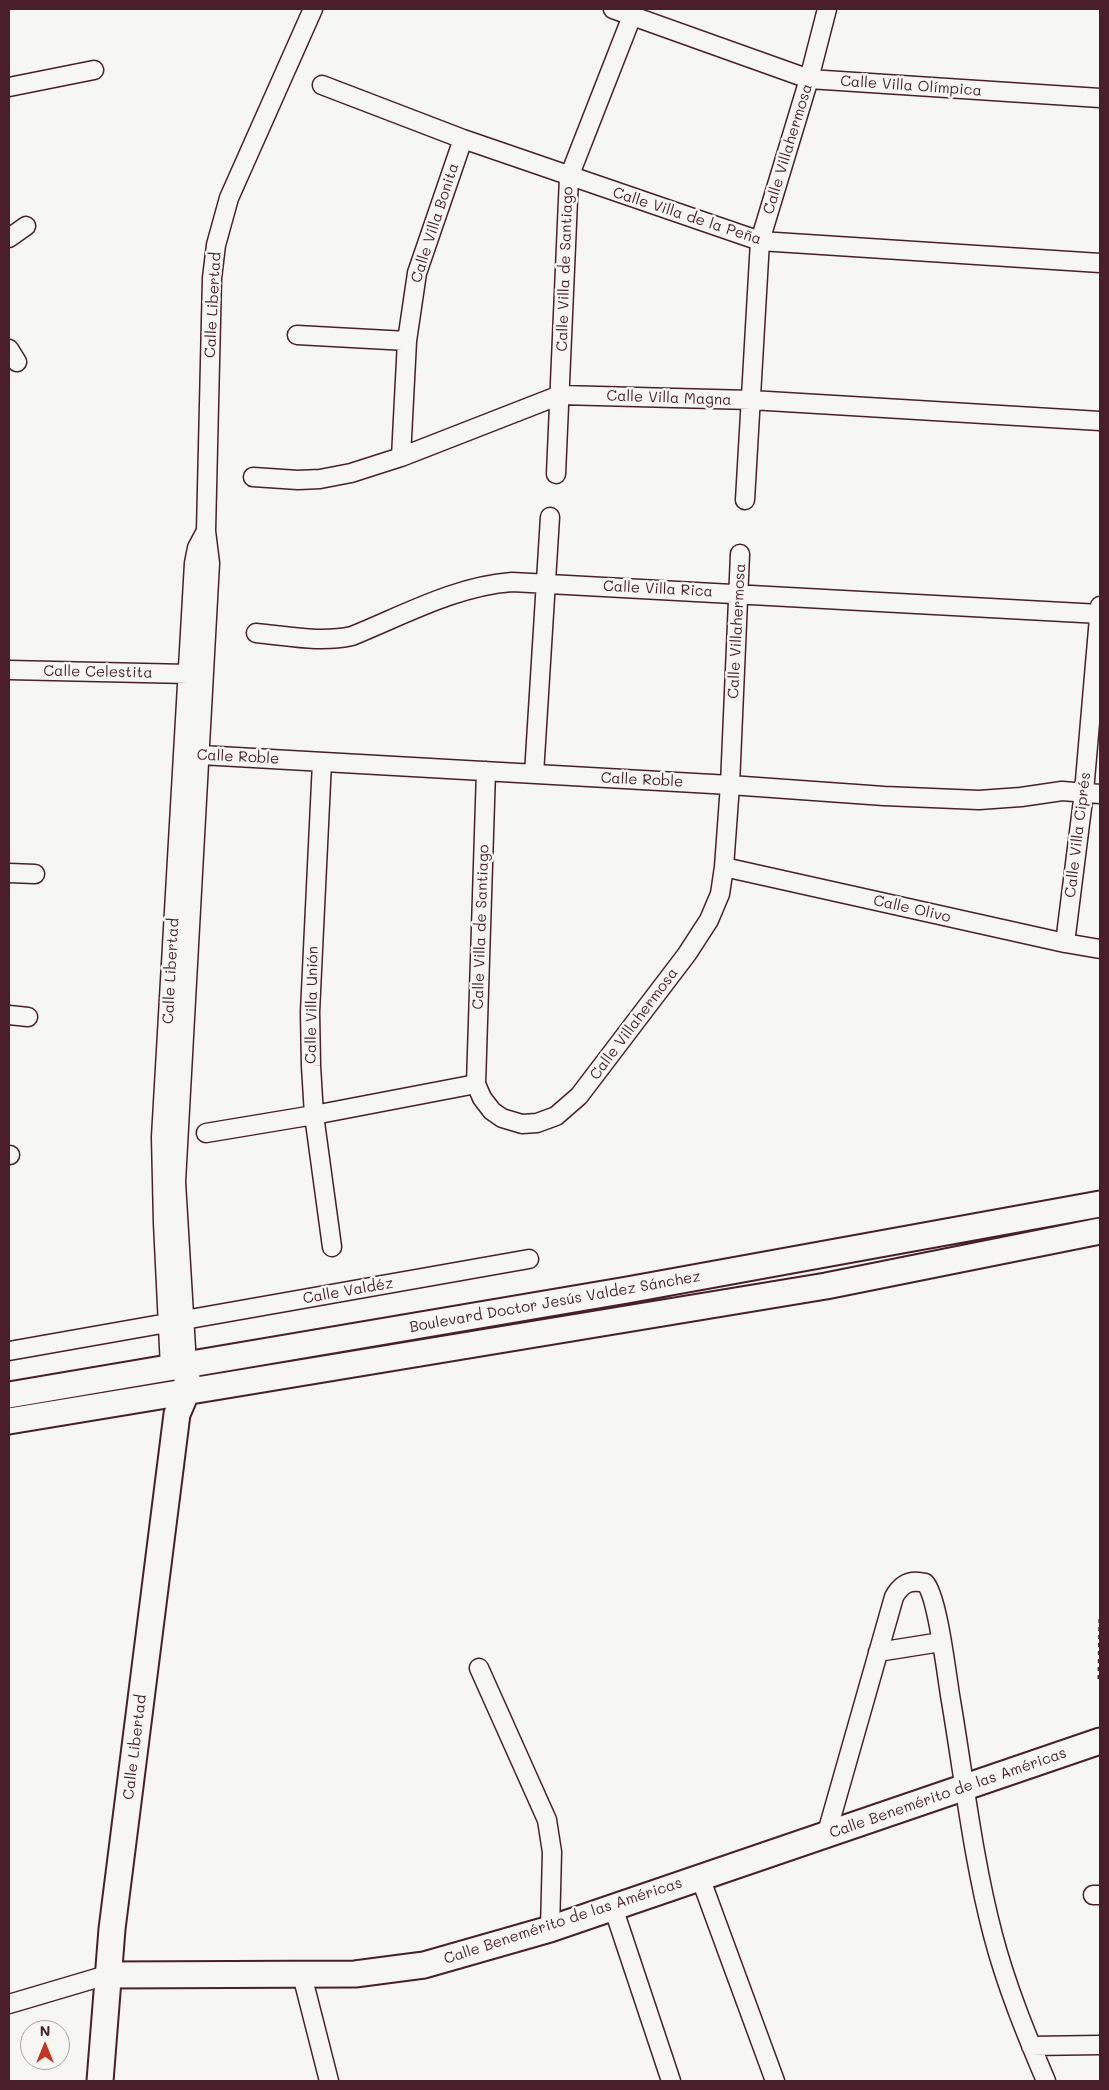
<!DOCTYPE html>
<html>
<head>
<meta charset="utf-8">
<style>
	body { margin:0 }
	#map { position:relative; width:1109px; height:2090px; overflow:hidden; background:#f6f6f2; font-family:Mali,sans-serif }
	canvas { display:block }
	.frame { position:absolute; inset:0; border:10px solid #4a1f2b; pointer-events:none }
	.north { position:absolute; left:20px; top:2020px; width:50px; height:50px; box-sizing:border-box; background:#f6f6f2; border:1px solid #b1a0a2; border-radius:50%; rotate:0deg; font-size:14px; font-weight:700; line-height:20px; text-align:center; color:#4a1f2b }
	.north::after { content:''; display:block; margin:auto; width:18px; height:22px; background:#c8321e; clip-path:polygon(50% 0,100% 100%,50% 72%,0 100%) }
</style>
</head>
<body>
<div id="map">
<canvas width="1109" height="2090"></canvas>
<div class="frame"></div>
<div class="north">N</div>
</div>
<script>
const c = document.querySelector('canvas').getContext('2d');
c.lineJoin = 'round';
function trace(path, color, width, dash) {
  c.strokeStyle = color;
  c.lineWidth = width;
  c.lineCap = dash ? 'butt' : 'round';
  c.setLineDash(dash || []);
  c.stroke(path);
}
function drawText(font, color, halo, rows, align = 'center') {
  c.font = font + ' Mali,sans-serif';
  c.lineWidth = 5;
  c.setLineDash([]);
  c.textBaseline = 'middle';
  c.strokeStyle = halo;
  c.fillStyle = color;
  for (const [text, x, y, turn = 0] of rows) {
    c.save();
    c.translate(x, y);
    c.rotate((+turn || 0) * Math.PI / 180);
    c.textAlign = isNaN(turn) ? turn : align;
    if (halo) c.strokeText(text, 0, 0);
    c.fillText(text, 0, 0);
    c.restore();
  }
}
const street = new Path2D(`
	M613 9 809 79 1100 98
	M322 85 463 139 760 241 1100 263
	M9 87 94 70
	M9 238 26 226
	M297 335 407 341
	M9 349 17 362
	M401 457 407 341 417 273 463 139
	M556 474 569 177 632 16
	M253 477 298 480 320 479 351 473 401 457 560 395 751 400 1100 421
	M745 500 760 241 809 79 827 9
	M256 633C289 636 320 643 352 636 404 615 456 586 512 582L1100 614
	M9 670 188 674
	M183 754 730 785 884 796 979 800 1021 797 1062 791 1100 794
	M322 762 310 1012 311 1066 314 1115 332 1247
	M486 771 476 1084 482 1098 492 1111 502 1118 522 1124 537 1123 556 1116 579 1096 687 954 709 920 720 894 724 867 730 785 740 554
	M534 774 550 517
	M724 867 1065 943 1100 949
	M9 873 35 874
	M1065 943 1084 792 1100 606
	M9 1015 28 1017
	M206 1133 314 1115 476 1084
	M9 1155H10
	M9 1351 529 1259
	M187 1365 176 1182 210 563 206 531 212 278 216 245 229 198 313 9
	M170 1368 163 1223 161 1137 194 563 197 548 206 531
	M878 1652 941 1642
	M479 1668 547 1820 552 1852 550 1929
	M826 1836 894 1597C901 1584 910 1579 925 1583 938 1596 947 1679 951 1701 964 1778 973 1859 993 1935 1006 1985 1026 2034 1046 2081
	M700 1877 775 2081
	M1093 1895H1100
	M613 1907 671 2081
	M302 1975 329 2081
	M9 2004 107 1975
	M1031 2046 1100 2045`);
const secondary = new Path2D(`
	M9 1395 627 1290 1100 1204
	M9 1421 826 1286 1100 1231
	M107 1975 355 1974 424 1965 550 1929 1100 1741
	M100 2081 112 1929 177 1414 187 1391V1378`);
trace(street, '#4a1f2b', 21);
trace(secondary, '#4a1f2b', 29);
trace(new Path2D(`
	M1099 1679 1100 1615`), '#4a1f2b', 3, [4, 4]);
trace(street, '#f6f6f2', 18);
trace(secondary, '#f6f6f2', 25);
drawText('15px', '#4a1f2b', '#f6f6f2', [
	["Calle Villa Olímpica",911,86,4],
	["Calle Villahermosa",788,149,-73],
	["Calle Villa de la Peña",687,216,18],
	["Calle Villa Bonita",435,223,-72],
	["Calle Villa de Santiago",565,269,-88],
	["Calle Libertad",213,305,-87],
	["Calle Villa Magna",669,398,2],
	["Calle Villa Rica",658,589,3],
	["Calle Villahermosa",737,631,-87],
	["Calle Celestita",98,672,1],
	["Calle Roble",238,757,3],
	["Calle Roble",642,780,3],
	["Calle Villa Ciprés",1078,835,-83],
	["Calle Olivo",912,909,13],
	["Calle Villa de Santiago",481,927,-88],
	["Calle Libertad",171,971,-87],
	["Calle Villa Unión",312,1005,-89],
	["Calle Villahermosa",634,1024,-53],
	["Calle Valdéz",348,1291,-10],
	["Boulevard Doctor Jesús Valdez Sánchez",555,1302,-10],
	["Calle Libertad",135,1747,-83],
	["Calle Benemérito de las Américas",948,1793,-19],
	["Calle Benemérito de las Américas",563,1921,-18]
]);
</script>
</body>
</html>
